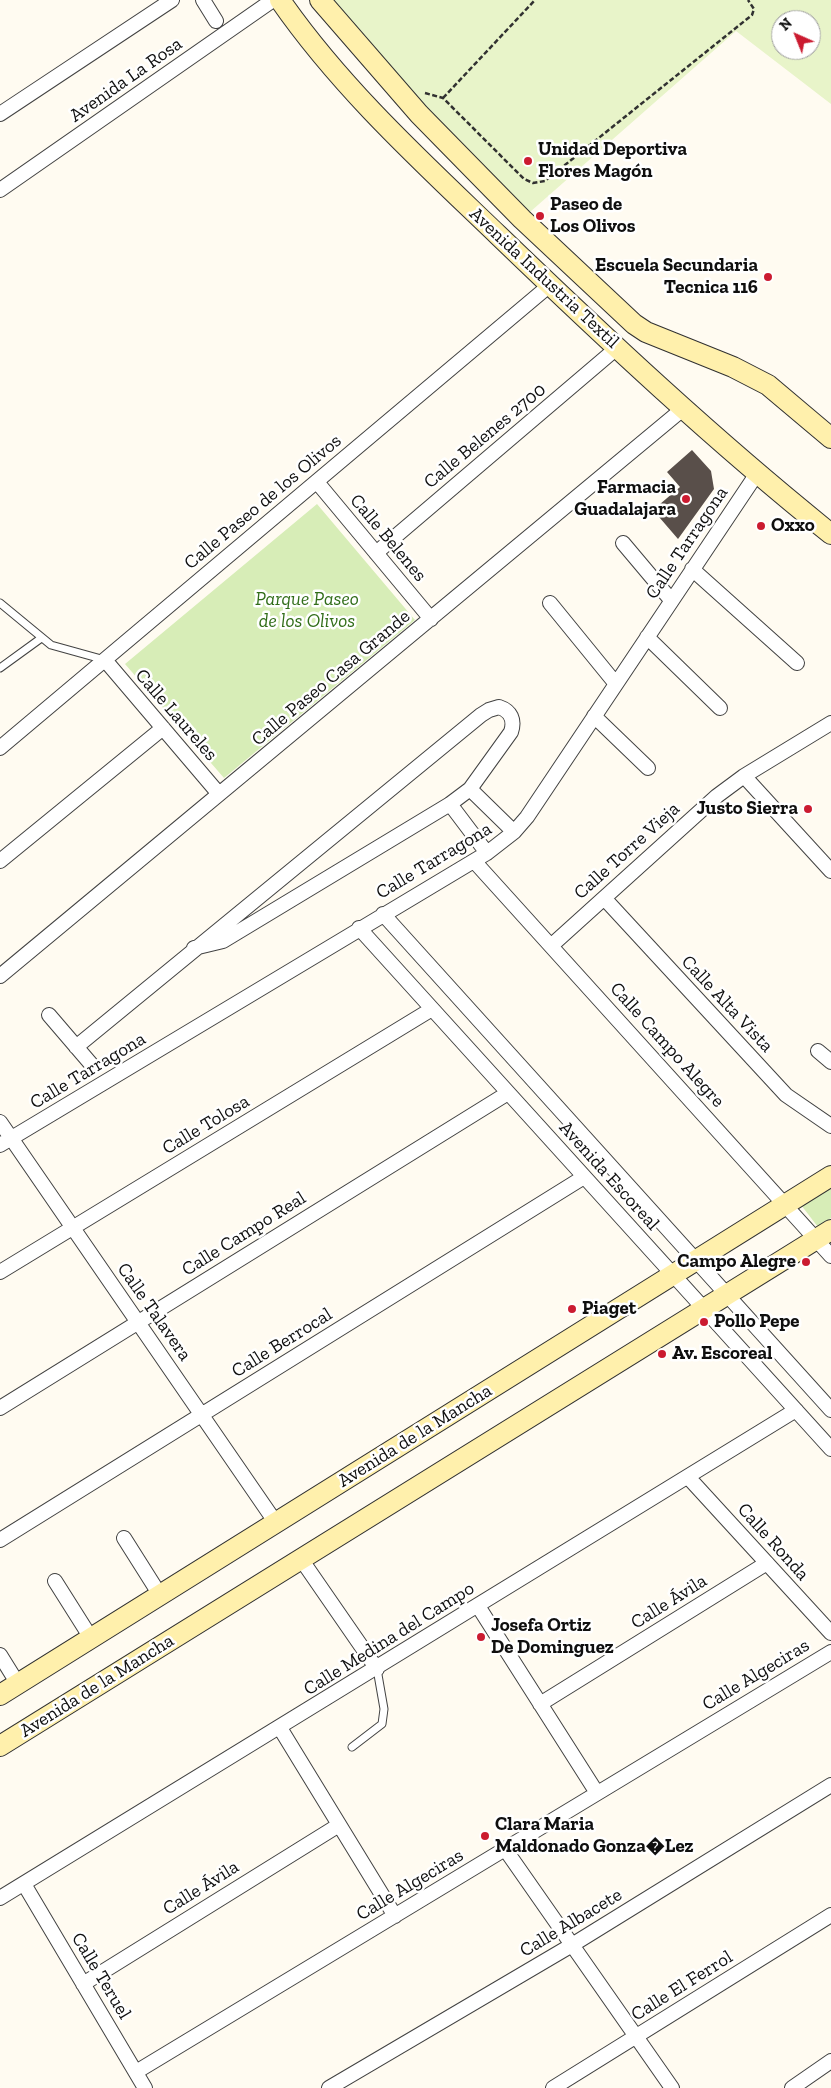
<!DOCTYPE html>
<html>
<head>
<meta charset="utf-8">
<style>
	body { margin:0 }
	#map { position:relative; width:831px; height:2088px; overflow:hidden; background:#fffbf1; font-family:"Zilla Slab",serif }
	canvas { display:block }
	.north { position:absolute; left:771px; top:10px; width:50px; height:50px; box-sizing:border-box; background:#fff; border:1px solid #9f9f9f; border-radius:50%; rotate:316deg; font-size:14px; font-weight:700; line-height:20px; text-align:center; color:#0f0f0f }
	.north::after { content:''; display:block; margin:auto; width:18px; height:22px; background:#cb1b30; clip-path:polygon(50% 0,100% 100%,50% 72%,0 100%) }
</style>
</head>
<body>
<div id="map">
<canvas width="831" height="2088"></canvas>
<div class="north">N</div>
</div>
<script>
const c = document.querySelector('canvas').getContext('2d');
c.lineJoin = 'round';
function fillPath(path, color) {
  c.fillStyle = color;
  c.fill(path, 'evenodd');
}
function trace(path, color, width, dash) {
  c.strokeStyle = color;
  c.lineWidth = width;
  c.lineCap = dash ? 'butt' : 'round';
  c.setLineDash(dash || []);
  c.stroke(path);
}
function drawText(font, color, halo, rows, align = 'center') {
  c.font = font + ' "Zilla Slab",serif';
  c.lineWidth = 5;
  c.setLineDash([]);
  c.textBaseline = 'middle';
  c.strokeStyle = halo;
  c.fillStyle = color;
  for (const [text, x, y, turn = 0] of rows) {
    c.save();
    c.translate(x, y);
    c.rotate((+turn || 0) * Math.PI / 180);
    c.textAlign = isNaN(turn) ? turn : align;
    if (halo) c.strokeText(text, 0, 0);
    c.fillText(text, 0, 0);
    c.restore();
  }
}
fillPath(new Path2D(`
	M317 504 415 620 224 778 125 664Z
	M831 1186V1218L818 1227 801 1205Z`), '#d7edb7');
fillPath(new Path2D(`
	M323 0H831V104L736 31 522 219ZM781 20H811V50H781Z`), '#e8f4c9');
fillPath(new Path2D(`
	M692 450 711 471 714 489 678 539 653 510 680 487 667 472Z`), '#594f4a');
const lane = new Path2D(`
	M0 603 51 645 105 660
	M0 668 40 639
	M352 1747 382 1724 384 1709 377 1669`);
const street = new Path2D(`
	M203 0 216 21
	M0 114 172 0
	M0 190 273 0
	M317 482 431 619
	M623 543 671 600
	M376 553 618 347
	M692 569 797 663
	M550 603 616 684
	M647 637 720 708
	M105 660 219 794
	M594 716 648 768
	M0 748 550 285
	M744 776 831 871
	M470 789 514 832
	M450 804 487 853
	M0 861 163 728
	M474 861 831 1256
	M604 898 786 1095 831 1126
	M383 914 831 1410
	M359 928 831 1449
	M552 945 717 796 744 776 831 723
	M0 976 684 408
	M49 1015 91 1064
	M76 1047 481 715 489 710 499 707C511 711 515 720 511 732L470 789 450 804 223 941 194 948
	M818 1051 831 1062
	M0 1122 276 1523
	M0 1145 487 853 514 832 527 817 758 472
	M0 1272 432 1009
	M0 1408 508 1093
	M688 1477 831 1633
	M124 1538 160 1595
	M0 1540 584 1177
	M301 1559 377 1669
	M55 1581 91 1638
	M478 1606 597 1793
	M0 1655 18 1684
	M540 1704 767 1563
	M280 1728 395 1916
	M505 1849 672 2088
	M24 1884 145 2088
	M0 1898 796 1410
	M83 1984 339 1825
	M136 2072 831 1652
	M329 2088 572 1945 831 1785
	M553 2088 831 1915
	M792 2088 831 2061`);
const secondary = new Path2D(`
	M280 0C341 88 421 161 498 235 605 338 715 441 831 534
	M320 0 419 114 522 219 634 324 646 332 733 367 768 385 831 438
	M0 1695 831 1176
	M0 1746 831 1230`);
trace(lane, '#424242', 9);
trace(street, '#424242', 16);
trace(secondary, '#313131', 22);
trace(new Path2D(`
	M425 93 443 98 524 179 533 183 545 181 752 15 754 9 748 0
	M443 98 535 0`), '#313131', 2.5, [5, 2.5]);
trace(lane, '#fff', 7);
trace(street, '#fff', 14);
trace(secondary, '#fff0ac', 20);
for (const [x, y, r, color] of [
	[528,161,5,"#cb1b30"],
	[540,216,5,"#cb1b30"],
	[768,277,5,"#cb1b30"],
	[686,499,5,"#cb1b30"],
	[761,526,5,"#cb1b30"],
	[808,809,5,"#cb1b30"],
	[806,1262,5,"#cb1b30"],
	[572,1309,5,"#cb1b30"],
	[704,1322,5,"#cb1b30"],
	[662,1354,5,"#cb1b30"],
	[481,1637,5,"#cb1b30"],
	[485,1836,5,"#cb1b30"]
]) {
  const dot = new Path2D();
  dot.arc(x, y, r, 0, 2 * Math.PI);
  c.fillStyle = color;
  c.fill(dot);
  trace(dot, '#fff', 2);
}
drawText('19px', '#0f0f0f', '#fff', [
	["Avenida La Rosa",126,80,-35],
	["Avenida Industria Textil",544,278,43],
	["Calle Belenes 2700",485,436,-40],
	["Calle Paseo de los Olivos",263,502,-40],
	["Calle Belenes",388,538,50],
	["Calle Tarragona",687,543,-56],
	["Calle Paseo Casa Grande",331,678,-40],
	["Calle Laureles",176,715,49],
	["Calle Torre Vieja",627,851,-42],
	["Calle Tarragona",434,861,-31],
	["Calle Alta Vista",727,1004,47],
	["Calle Campo Alegre",667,1045,48],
	["Calle Tarragona",88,1071,-31],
	["Calle Tolosa",206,1125,-31],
	["Avenida Escoreal",609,1176,48],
	["Calle Campo Real",244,1234,-32],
	["Calle Talavera",154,1312,55],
	["Calle Berrocal",282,1343,-32],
	["Avenida de la Mancha",415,1436,-32],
	["Calle Ronda",773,1542,48],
	["Calle Ávila",669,1602,-32],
	["Calle Medina del Campo",389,1639,-32],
	["Calle Algeciras",756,1675,-31],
	["Avenida de la Mancha",97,1686,-32],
	["Calle Algeciras",410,1885,-31],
	["Calle Ávila",201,1888,-32],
	["Calle Albacete",571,1923,-31],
	["Calle Teruel",101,1976,59],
	["Calle El Ferrol",682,1986,-32]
]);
drawText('bold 19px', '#0f0f0f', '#fff', [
	["Unidad Deportiva",538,150],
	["Flores Magón",538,172],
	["Paseo de",550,205],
	["Los Olivos",550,227],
	["Escuela Secundaria",758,266,"right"],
	["Tecnica 116",758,288,"right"],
	["Farmacia",676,488,"right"],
	["Guadalajara",676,510,"right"],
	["Oxxo",771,526],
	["Justo Sierra",798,809,"right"],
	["Campo Alegre",796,1262,"right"],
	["Piaget",582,1309],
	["Pollo Pepe",714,1322],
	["Av. Escoreal",672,1354],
	["Josefa Ortiz",491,1626],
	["De Dominguez",491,1648],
	["Clara Maria",495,1825],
	["Maldonado Gonza�Lez",495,1847]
], 'left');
drawText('italic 19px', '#316d19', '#fff', [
	["Parque Paseo",307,600],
	["de los Olivos",307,622]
]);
</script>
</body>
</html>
